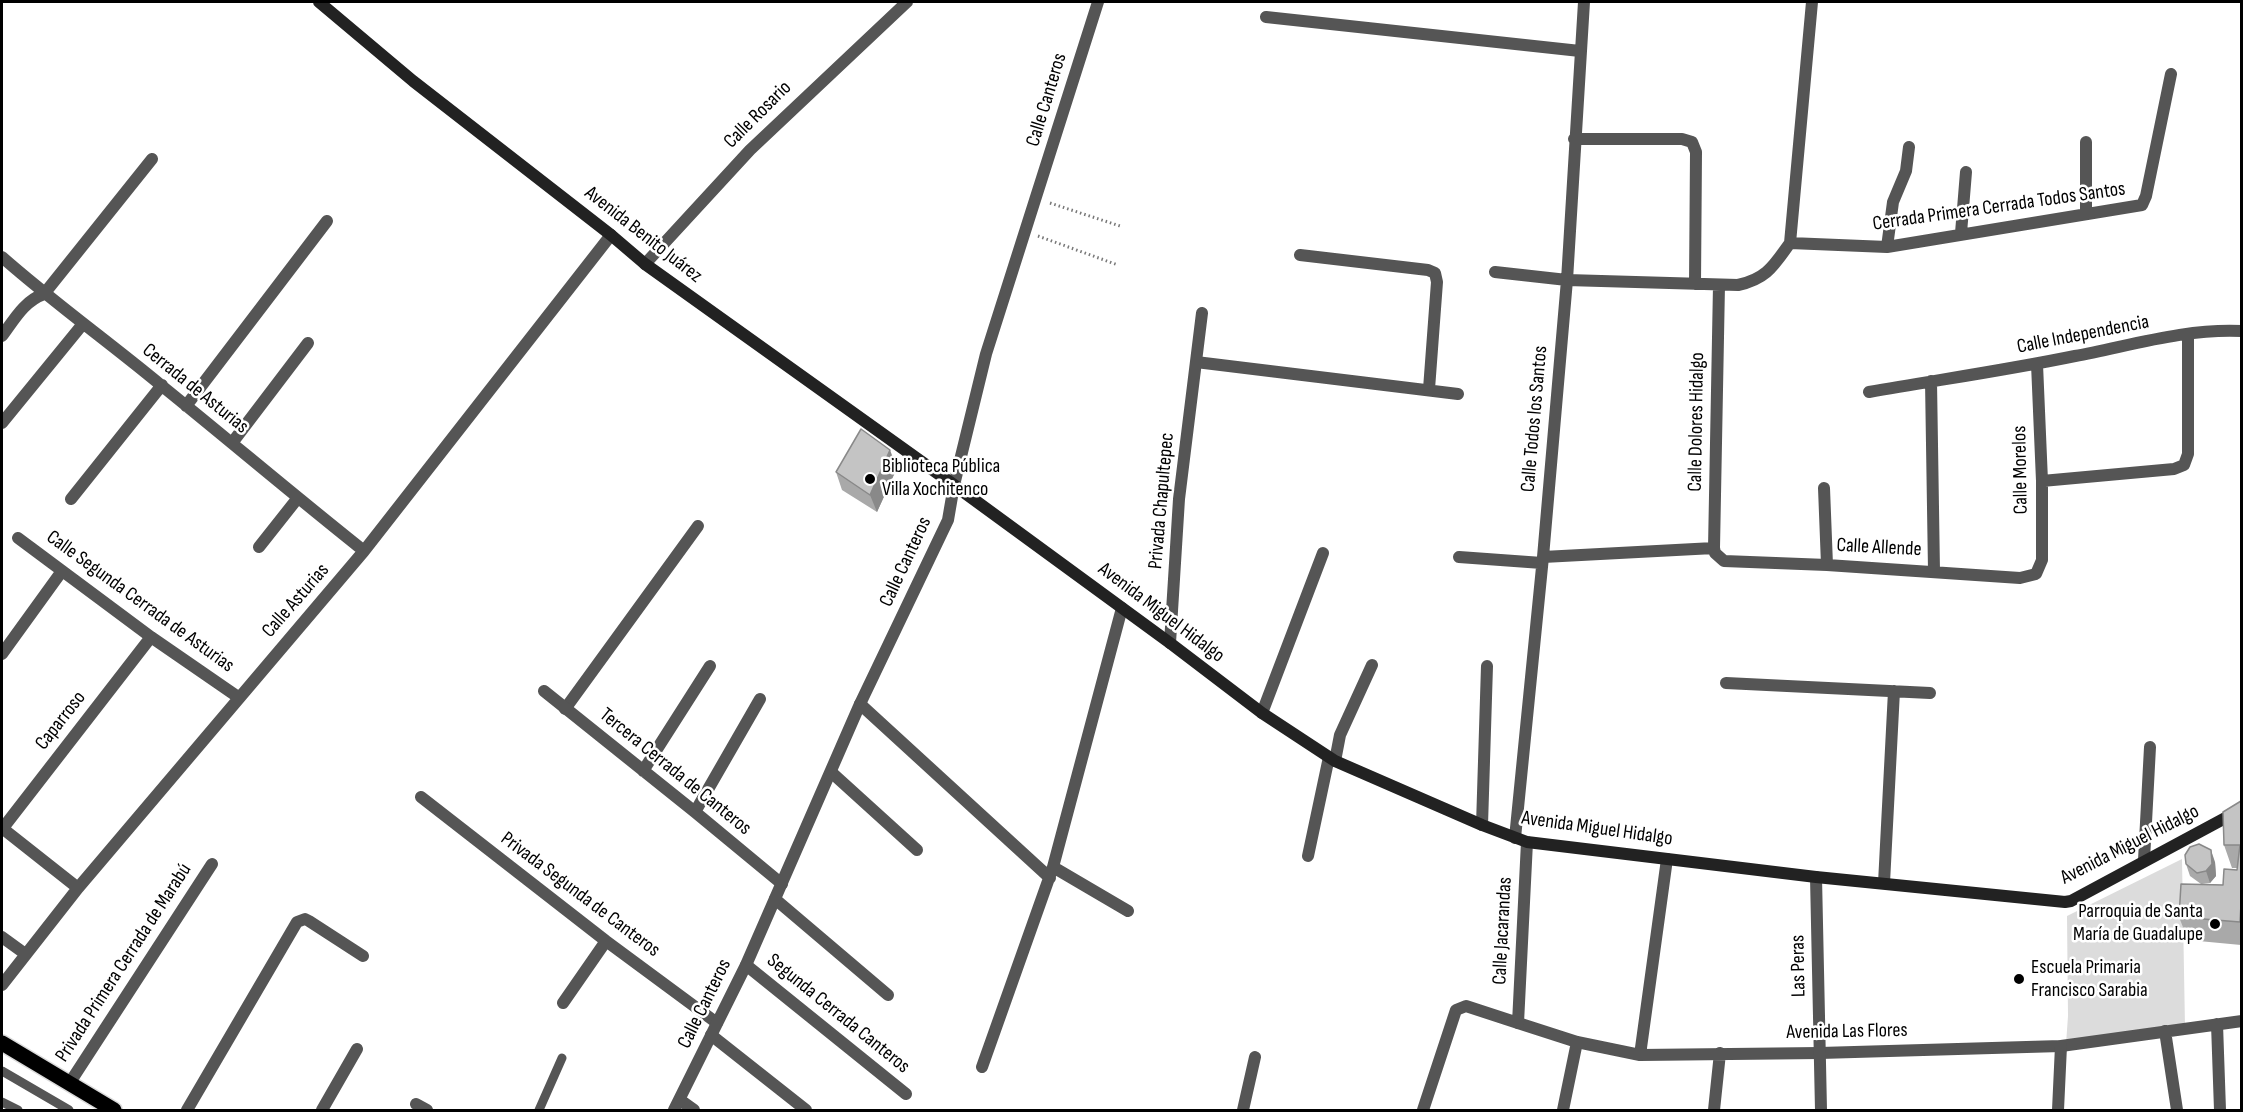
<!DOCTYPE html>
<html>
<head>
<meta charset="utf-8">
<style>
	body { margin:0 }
	#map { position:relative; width:2243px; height:1112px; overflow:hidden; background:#fff; font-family:"Sofia Sans Condensed",sans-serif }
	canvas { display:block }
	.frame { position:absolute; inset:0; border:3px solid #000; pointer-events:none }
</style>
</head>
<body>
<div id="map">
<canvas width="2243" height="1112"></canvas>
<div class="frame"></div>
</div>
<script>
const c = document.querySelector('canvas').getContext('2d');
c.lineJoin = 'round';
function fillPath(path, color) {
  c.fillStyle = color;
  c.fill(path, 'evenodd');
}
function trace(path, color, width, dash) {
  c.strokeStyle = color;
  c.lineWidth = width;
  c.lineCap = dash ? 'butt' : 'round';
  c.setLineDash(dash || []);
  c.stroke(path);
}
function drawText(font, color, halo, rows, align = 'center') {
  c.font = font + ' "Sofia Sans Condensed",sans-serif';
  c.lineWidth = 5;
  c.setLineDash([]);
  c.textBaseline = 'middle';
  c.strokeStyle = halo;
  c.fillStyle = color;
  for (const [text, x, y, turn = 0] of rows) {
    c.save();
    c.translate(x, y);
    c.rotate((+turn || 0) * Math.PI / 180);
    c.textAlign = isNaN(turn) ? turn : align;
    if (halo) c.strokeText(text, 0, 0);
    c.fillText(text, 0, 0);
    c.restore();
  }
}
fillPath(new Path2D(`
	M2182 859 2185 1027 2066 1044 2068 1016 2067 916Z`), '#dcdcdc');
const primary = new Path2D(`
	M2 1043 114 1110`);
trace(primary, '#dbdbdb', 18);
trace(new Path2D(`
	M1050 203 1120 226
	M1038 236 1118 265`), '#777', 3, [1.5, 3]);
trace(new Path2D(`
	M2 1071 69 1110
	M2 1102 18 1110
	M539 1110 562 1058`), '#555', 9);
trace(new Path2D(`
	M565 709 698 526`), '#555', 12);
trace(new Path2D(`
	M1266 17 1580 51
	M1574 139H1682L1692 142 1696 152 1695 284
	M2086 214V142
	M1961 233 1966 172
	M1790 243 1887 247 2142 205 2146 196 2171 74
	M1790 243 1812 2
	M1887 247 1893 202 1906 171 1909 147
	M1300 255 1428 270 1435 273 1437 282 1429 389
	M2 257C53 302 109 342 162 386 230 441 296 497 364 551
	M1495 272 1567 280 1738 285C1767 279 1774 265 1790 243
	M1719 285 1714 548 1715 553 1724 561 1827 565 2020 578 2036 574 2042 560V481L2037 364
	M2 336C14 320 24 301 44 294L152 159
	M1196 362 1458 394
	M1931 381 1934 571
	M1869 392C1937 380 2007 370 2075 356 2129 346 2186 328 2242 331
	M186 406 327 221
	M2 423 82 325
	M232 443 308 343
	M2042 481 2174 469 2184 465 2188 454V334
	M1824 488 1827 565
	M71 499 162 385
	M18 538 151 637 238 697
	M259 547 297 499
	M1459 557 1542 563
	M1543 557 1714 548
	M1170 643 1179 499 1202 313
	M2 654 62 571
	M1726 683 1930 693
	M544 691 695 812 782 884
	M860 704 1050 878
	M1262 713 1323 553
	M1335 761 1340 735 1372 665
	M643 771 710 666
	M831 772 917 850
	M421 797 606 941 717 1023
	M695 812 760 699
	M1482 825 1487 666
	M2 828 78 888
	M3 828 151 637
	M1515 838 1543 557 1567 280 1584 2
	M1308 856 1329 757
	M2144 860 2150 747
	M1053 867 1128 911
	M1884 883 1894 691
	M775 899 888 995
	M2 937 24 953
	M746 965 906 1094
	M2 985 78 888 364 551 611 235
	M563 1003 606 941
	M1518 1023 1577 1042 1640 1055 1820 1053 2061 1046 2242 1021
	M2217 1024 2220 1110
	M2165 1031 2177 1110
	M711 1035 806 1110
	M1640 1055 1667 859
	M982 1067 1053 867 1122 608
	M69 1084 212 864
	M680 1100 694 1110
	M416 1104 427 1110
	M187 1110 297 922 305 919 309 921 363 956
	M322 1110 357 1049
	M1243 1110 1255 1057
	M1563 1110 1577 1042
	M1714 1110 1720 1053`), '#555', 12);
trace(new Path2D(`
	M645 264 750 150 907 2
	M1816 877 1821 1110
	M674 1110 746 965 860 704 948 520 954 485 986 354 1098 2
	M1423 1110 1456 1010 1466 1006 1518 1023 1527 842
	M2058 1110 2061 1046`), '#555', 12);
trace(new Path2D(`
	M319 2 413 81 611 235 645 264 954 485 1170 643 1262 713 1335 761 1482 825 1527 842 1816 877 2065 902 2071 901 2242 809`), '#222', 12);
trace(primary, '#000', 15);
fillPath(new Path2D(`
	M897 468 877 512 842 490 836 472Z
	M2241 801V945L2188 940 2179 917 2201 884 2190 876 2186 864 2215 862 2216 876 2210 883 2202 884 2223 885 2237 870 2238 868H2232L2224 845Z`), '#a9a9a9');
fillPath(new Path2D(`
	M890 450 897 468 877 512 870 495Z
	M2211 850 2215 862 2216 876 2210 883 2206 871Z`), '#898989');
const building = new Path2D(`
	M861 429 890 450 870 495 836 472Z
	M2241 801V904L2240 922 2179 917 2181 884 2223 885 2224 869 2237 870 2240 845H2224L2223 812Z
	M2199 844 2211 850 2212 864 2206 871 2197 873 2186 864 2185 855 2190 847Z`);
fillPath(building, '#c4c4c4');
trace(building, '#898989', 1.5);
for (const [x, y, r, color] of [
	[870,479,6,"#000"],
	[2215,924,6,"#000"],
	[2019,979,6,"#000"]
]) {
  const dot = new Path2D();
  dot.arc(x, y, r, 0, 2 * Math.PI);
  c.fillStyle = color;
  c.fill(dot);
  trace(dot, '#fff', 2);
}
drawText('20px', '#000', '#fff', [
	["Calle Canteros",1047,100,-73],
	["Calle Rosario",758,115,-45],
	["Cerrada Primera Cerrada Todos Santos",1999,207,-8],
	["Avenida Benito Juárez",643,235,38],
	["Calle Independencia",2083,335,-11],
	["Cerrada de Asturias",195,389,39],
	["Calle Todos los Santos",1535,419,-85],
	["Calle Dolores Hidalgo",1697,422,-89],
	["Calle Morelos",2021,470,-91],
	["Privada Chapultepec",1162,501,-85],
	["Calle Allende",1879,548,3],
	["Calle Canteros",906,562,-65],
	["Calle Asturias",296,601,-49],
	["Calle Segunda Cerrada de Asturias",140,602,36],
	["Avenida Miguel Hidalgo",1161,613,37],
	["Caparroso",61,721,-52],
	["Tercera Cerrada de Canteros",675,772,39],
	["Avenida Miguel Hidalgo",1597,829,8],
	["Avenida Miguel Hidalgo",2130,845,-27],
	["Privada Segunda de Canteros",580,895,37],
	["Calle Jacarandas",1503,931,-87],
	["Privada Primera Cerrada de Marabú",124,963,-57],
	["Las Peras",1799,966,-91],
	["Calle Canteros",705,1004,-64],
	["Segunda Cerrada Canteros",838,1014,39],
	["Avenida Las Flores",1847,1032,-1]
]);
drawText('20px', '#000', '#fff', [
	["Biblioteca Pública",882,467],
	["Villa Xochitenco",882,490],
	["Parroquia de Santa",2203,912,"right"],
	["María de Guadalupe",2203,935,"right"],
	["Escuela Primaria",2031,968],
	["Francisco Sarabia",2031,991]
], 'left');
</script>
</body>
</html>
